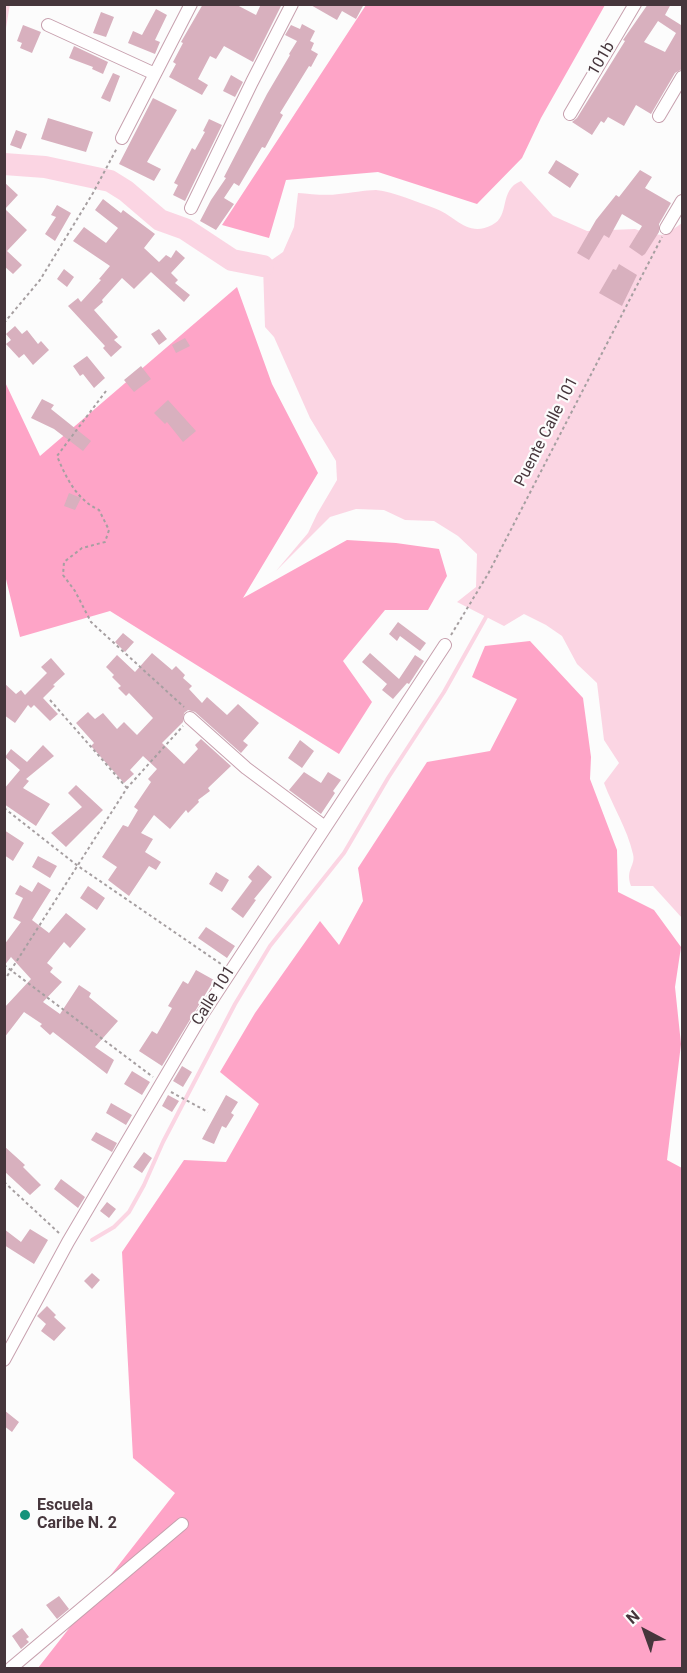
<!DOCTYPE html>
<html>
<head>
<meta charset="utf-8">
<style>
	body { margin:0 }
	#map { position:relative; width:687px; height:1673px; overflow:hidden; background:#fcfcfc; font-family:Roboto,sans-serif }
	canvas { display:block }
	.frame { position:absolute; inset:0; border:6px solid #46363c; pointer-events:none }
	.north { position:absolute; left:615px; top:1601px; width:60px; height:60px; -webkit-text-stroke:4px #fcfcfc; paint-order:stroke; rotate:319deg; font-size:16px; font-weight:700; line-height:24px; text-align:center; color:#46363c }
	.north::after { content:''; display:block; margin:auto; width:21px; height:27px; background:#46363c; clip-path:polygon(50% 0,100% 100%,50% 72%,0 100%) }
</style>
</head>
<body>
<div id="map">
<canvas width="687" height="1673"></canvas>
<div class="frame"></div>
<div class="north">N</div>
</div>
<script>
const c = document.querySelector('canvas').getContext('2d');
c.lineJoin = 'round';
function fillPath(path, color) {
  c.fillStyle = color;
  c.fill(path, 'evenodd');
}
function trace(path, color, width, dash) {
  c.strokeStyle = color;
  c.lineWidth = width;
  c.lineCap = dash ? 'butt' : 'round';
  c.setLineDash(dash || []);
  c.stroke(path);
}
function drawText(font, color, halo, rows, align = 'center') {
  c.font = font + ' Roboto,sans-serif';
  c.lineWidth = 4.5;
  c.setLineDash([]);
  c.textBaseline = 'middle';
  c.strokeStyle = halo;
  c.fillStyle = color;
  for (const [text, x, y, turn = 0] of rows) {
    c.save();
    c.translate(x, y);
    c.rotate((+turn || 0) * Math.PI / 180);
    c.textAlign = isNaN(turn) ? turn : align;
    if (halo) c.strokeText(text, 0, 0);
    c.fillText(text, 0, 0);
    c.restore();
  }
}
fillPath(new Path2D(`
	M366 5H605L541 118 522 158 477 204 378 172 286 180 269 238 222 225Z
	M237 287 272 384 318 473 243 598 347 540 396 543 439 549 447 576 428 610H385L343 661 372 702 339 754 110 611 20 637 5 575 4 380 40 456Z
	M530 641 583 698 591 757 590 779 617 850 618 892 654 910 681 947 675 987 681 1044 667 1160 682 1168V1668H38L175 1493 133 1458 122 1252 184 1160 226 1162 259 1104 220 1072 255 1013 320 921 339 945 363 901 358 868 427 762 490 751 517 699 472 677 485 646Z`), '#fea4c7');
fillPath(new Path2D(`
	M521 181 553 216 587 231 635 229 649 234 665 235 682 223V918L653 886H631C625 869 636 866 633 854 627 828 613 807 604 783L619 763 604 740 597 683 577 664 562 636 546 625 524 614 504 626 457 602 476 587 477 554 458 536 434 521 405 520 384 510 356 509 330 517 276 571 308 533 317 514 337 480 336 461 310 418 274 337 265 327 263 266 283 252 294 227 298 193C311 194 326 196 339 194 351 193 365 190 376 190 394 192 417 202 434 208 455 215 467 238 492 225 511 216 498 190 521 181Z`), '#fbd5e3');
trace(new Path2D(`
	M4 28 8 4
	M92 1240 114 1227 129 1212 144 1185 163 1142 235 1004 270 946 344 853 388 778 444 692 486 617`), '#fbd5e3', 4);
trace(new Path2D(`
	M4 164 45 167 110 181 126 191 160 220 185 229 232 260 263 266`), '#fbd5e3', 22);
fillPath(new Path2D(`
	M203 4H235L256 15 261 4H282L253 62 224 46 216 59 210 56 198 79 208 85 202 95 169 77 176 64 173 62 183 43 181 42Z
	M309 4H364L356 19 342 11 337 20Z
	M648 4H671L665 15 681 25 682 22V69L675 73 651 114 636 105 624 126 608 117 604 123 601 121 592 135 572 122 577 118 625 41 623 40ZM658 21 676 33 665 52 644 42Z
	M156 9 167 15 155 40 160 42 155 54 128 43 133 31 142 35Z
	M101 12 114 17 106 37 93 33Z
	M302 24 315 31 310 41 314 43 311 50 318 54 311 67 309 66 280 113 283 115 265 148 262 147 239 186 234 183 224 198 234 204 216 230 200 221 211 200 226 178 224 177 267 94 290 55 289 54 297 41 285 35 291 25 300 29Z
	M23 25 41 32 32 53 20 48 22 43 17 41Z
	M74 46 108 62 103 74 92 69 93 67 69 58Z
	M113 73 120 76 110 102 101 98Z
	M231 75 243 82 235 97 223 91Z
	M153 98 177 110 147 162 161 169 154 181 119 164Z
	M48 118 93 132 86 152 41 139Z
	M209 119 222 125 185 201 173 195 178 185 174 183 192 148 195 150 205 132 203 131Z
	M16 130 27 134 21 149 10 145Z
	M556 160 579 174 570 188 548 173Z
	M640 170 652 177 645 188 671 203 659 224V232L645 254 642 256 629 247 642 226 622 214 609 238 604 235 589 260 577 253 596 220 616 195 619 197Z
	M4 182 18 195 5 209 27 230 7 251 22 265 13 274 4 266Z
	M103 199 121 213 123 210 155 234 144 248 159 262 166 255 171 258 176 250 185 258 171 273 178 280 175 283 190 295 184 302 151 272 134 289 122 278 102 300 103 302 94 310 118 337 114 340 122 347 111 357 103 348 105 346 68 306 78 298 81 302 101 280 99 279 110 266 73 241 84 227 106 243 118 228 95 210Z
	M57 205 71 213 55 241 45 234 56 217 51 215Z
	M619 264 637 275 622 306 599 293 613 269 616 270Z
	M64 269 74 277 67 287 57 279Z
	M15 326 22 334 27 330 38 344 41 341 49 350 33 365 24 354 19 358 6 344 11 340 6 334Z
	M159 329 167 339 159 345 151 334Z
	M185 338 190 346 176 353 172 345Z
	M87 356 105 378 94 388 83 374 80 376 73 366Z
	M141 366 151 379 134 392 124 380Z
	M42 399 54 405 51 409 91 441 83 451 54 429 31 418Z
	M168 400 196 431 183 442 167 422 165 424 154 413Z
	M69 493 81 498 75 510 64 506Z
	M398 622 426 643 420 651 400 636 397 641 389 634Z
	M123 633 134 642 125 652 115 642Z
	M152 653 172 670 176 666 185 675 183 678 192 686 189 689 202 703 207 697 227 715 238 704 259 723 243 741 248 745 241 753 195 712 188 710 184 713 183 722 162 743 184 764 198 749 195 745 201 739 231 766 208 788 210 791 198 800 199 802 188 813 186 810 170 829 154 815 141 833 153 839 145 852 161 862 156 870 149 866 129 896 108 880 117 867 102 857 123 825 128 827 138 810 134 807 151 782 148 779 157 769 143 756 130 770 134 774 124 783 91 746 94 743 76 723 88 712 95 719 103 713 117 729 124 722 137 735 153 718 129 693 126 696 118 688 121 686 112 677 114 675 106 667 117 655 135 672Z
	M370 653 399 679 415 655 424 661 409 684 407 683 393 699 382 690 387 684 362 662Z
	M51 658 65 674 53 685 55 686 43 698 58 714 50 721 34 705 31 708 28 705 15 723 4 715V683L16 694 21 690 25 695 47 673 41 667Z
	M300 740 314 751 302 768 288 758Z
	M43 745 54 756 26 779 29 781 23 788 50 804 36 826 4 804V789L20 770 5 757 11 749 27 762Z
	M304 772 321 783 328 772 341 780 333 791 335 793 321 814 289 790Z
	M76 785 103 810 66 847 51 833 82 807 68 793Z
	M4 830 24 843 13 861 4 855Z
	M38 856 57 866 50 878 32 867Z
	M258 865 272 877 254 899 256 900 243 918 231 909 252 881 248 877Z
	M216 872 229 880 222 892 209 884Z
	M38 882 51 890 32 920 49 933 66 913 86 929 70 948 64 942 47 963 53 968 50 972 62 982 43 1002 60 1014 79 985 91 993 89 997 118 1021 95 1047 114 1060 107 1074 53 1032 50 1035 40 1026 42 1024 24 1012 4 1038V1008L31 979 11 957 4 966V945L21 922 13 918 23 898 15 894 20 885 32 892Z
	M88 886 105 898 97 910 80 898Z
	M206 927 235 946 227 958 198 938Z
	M196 970 214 980 162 1066 139 1051 152 1031 157 1034 172 1008 168 1006 183 981 188 984Z
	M182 1066 192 1072 183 1087 173 1081Z
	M132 1071 150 1082 142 1095 124 1084Z
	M168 1095 179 1101 172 1112 162 1106Z
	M226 1095 238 1102 231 1113 234 1115 226 1128 222 1126 214 1144 202 1139Z
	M111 1103 132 1115 126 1125 106 1113Z
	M96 1132 117 1143 112 1152 91 1140Z
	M4 1146 25 1165 23 1167 41 1185 30 1195 4 1171Z
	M144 1152 152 1158 142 1173 133 1167Z
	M61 1179 85 1197 78 1208 54 1189Z
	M107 1202 116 1209 109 1218 100 1211Z
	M4 1229 21 1242 30 1229 48 1240 34 1264 4 1245Z
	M92 1273 100 1280 92 1289 84 1281Z
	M47 1306 56 1315 54 1317 66 1328 54 1341 41 1331 46 1324 37 1316Z
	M4 1410 19 1422 12 1432 4 1426Z
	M59 1596 69 1609 57 1619 46 1605Z
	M22 1628 29 1637 26 1639 29 1642 21 1649 12 1636Z`), '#d8b0be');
const street = new Path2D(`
	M48 25 155 74
	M570 114 635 4
	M659 116 682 77
	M122 138 191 4
	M191 208 252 82 292 4
	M666 228 682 201
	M190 718 246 768 325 827
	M4 1360 68 1242 200 1018 445 645
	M11 1668 182 1524`);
trace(street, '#c7a0ae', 14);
trace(new Path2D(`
	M4 323 40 280 93 193 117 148
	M106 391 57 456C66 478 77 500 99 510L109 530 105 542 82 548 64 562 63 575 75 591 91 622 184 707
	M451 635 488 574 662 237
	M50 700 127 788
	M4 808 78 866 221 964
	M4 965 153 1077
	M4 981 127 788 183 726
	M171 1092 208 1112
	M4 1182 59 1233`), '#a69fa1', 2, [3, 3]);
trace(street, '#fff', 12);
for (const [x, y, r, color] of [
	[25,1515,6,"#15937b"]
]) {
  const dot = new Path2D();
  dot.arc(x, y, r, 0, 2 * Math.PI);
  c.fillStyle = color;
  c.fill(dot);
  trace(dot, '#fcfcfc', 2);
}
drawText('16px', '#46363c', '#fcfcfc', [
	["101b",602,59,-59],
	["Puente Calle 101",547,432,-63],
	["Calle 101",214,996,-58]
]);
drawText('bold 16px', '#46363c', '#fcfcfc', [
	["Escuela",37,1506],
	["Caribe N. 2",37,1524]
], 'left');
</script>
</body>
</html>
